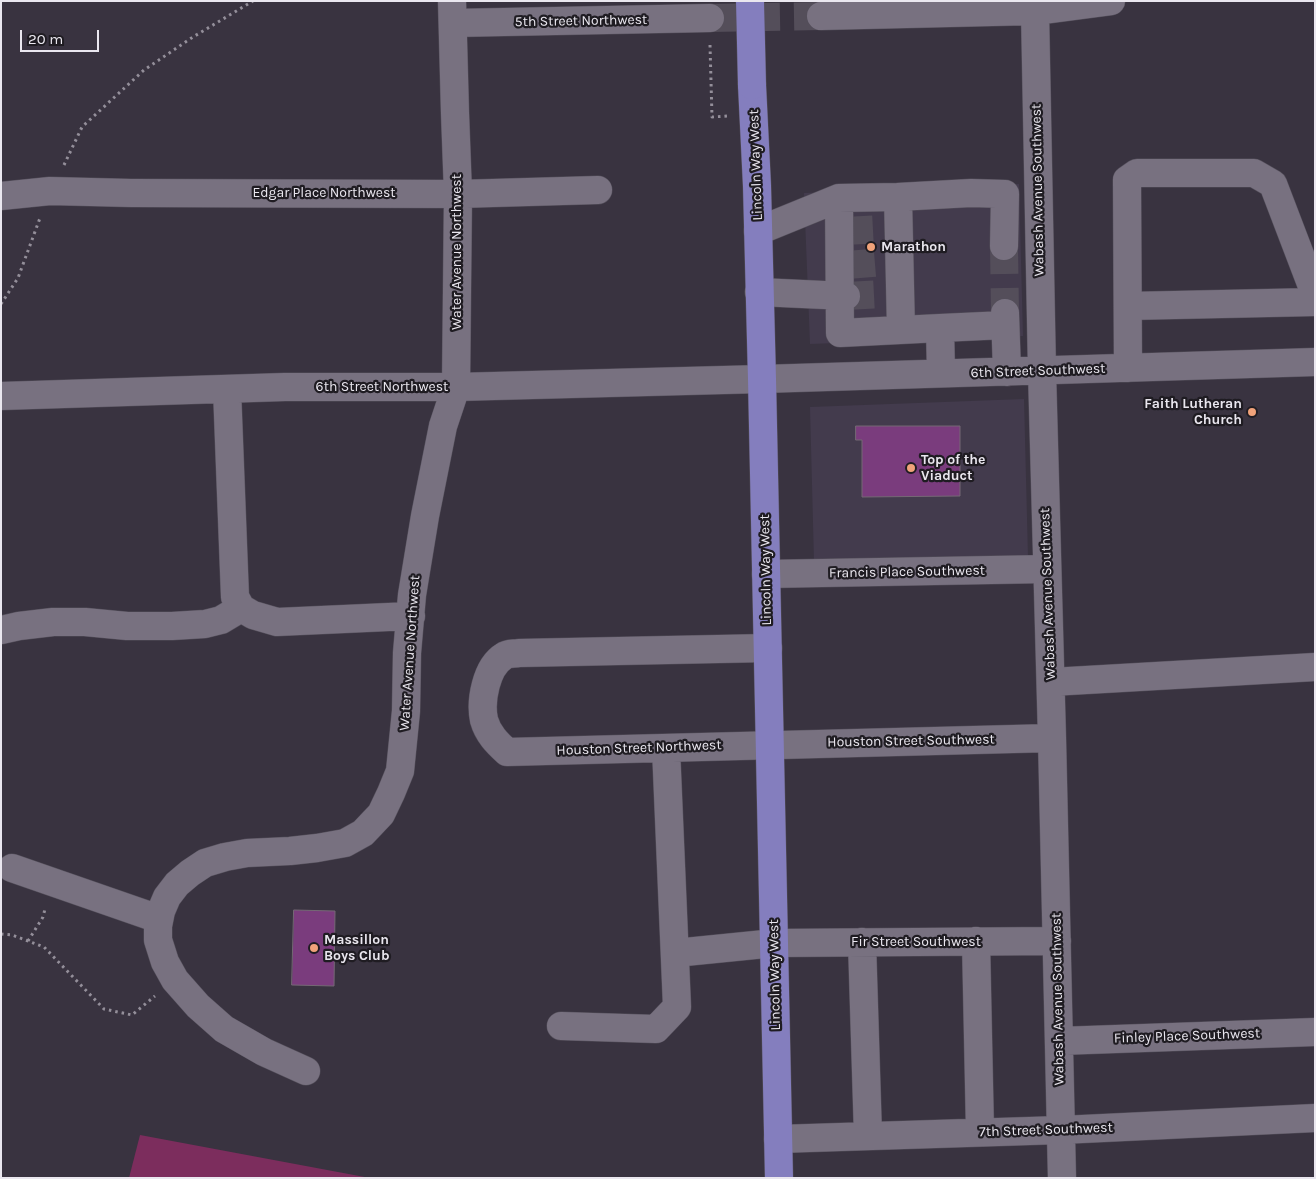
<!DOCTYPE html>
<html>
<head>
<meta charset="utf-8">
<style>
	body { margin:0 }
	#map { position:relative; width:1316px; height:1179px; overflow:hidden; background:#393340; font-family:Karla,sans-serif }
	canvas { display:block }
	.frame { position:absolute; inset:0; border:2px solid #eae7ef; pointer-events:none }
	.scale { position:absolute; left:20px; top:30px; width:79px; height:22px; box-sizing:border-box; border:2px solid #eae7ef; border-top:0; padding-left:6px; font-size:15px; line-height:18px; white-space:nowrap; color:#eae7ef; -webkit-text-stroke:4px #1f1c22; paint-order:stroke }
</style>
</head>
<body>
<div id="map">
<canvas width="1316" height="1179"></canvas>
<div class="frame"></div>
<div class="scale">20 m</div>
</div>
<script>
const c = document.querySelector('canvas').getContext('2d');
c.lineJoin = 'round';
function fillPath(path, color) {
  c.fillStyle = color;
  c.fill(path, 'evenodd');
}
function trace(path, color, width, dash) {
  c.strokeStyle = color;
  c.lineWidth = width;
  c.lineCap = dash ? 'butt' : 'round';
  c.setLineDash(dash || []);
  c.stroke(path);
}
function drawText(font, color, halo, rows, align = 'center') {
  c.font = font + ' Karla,sans-serif';
  c.lineWidth = 4.5;
  c.setLineDash([]);
  c.textBaseline = 'middle';
  c.strokeStyle = halo;
  c.fillStyle = color;
  for (const [text, x, y, turn = 0] of rows) {
    c.save();
    c.translate(x, y);
    c.rotate((+turn || 0) * Math.PI / 180);
    c.textAlign = isNaN(turn) ? turn : align;
    if (halo) c.strokeText(text, 0, 0);
    c.fillText(text, 0, 0);
    c.restore();
  }
}
fillPath(new Path2D(`
	M1019 184 1023 336 810 344 804 193Z
	M1024 399 1028 557 814 561 810 407Z`), '#433b4d');
fillPath(new Path2D(`
	M140 1135 370 1178H129Z`), '#7c2d5d');
const building = new Path2D(`
	M856 426H960V496L862 497V440H856Z
	M294 910 335 911 334 986 292 985Z`);
fillPath(building, '#7a3c7d');
trace(building, '#756975', 1);
trace(new Path2D(`
	M710 18 821 16
	M845 231 882 229
	M1004 246 1005 313
	M847 265 883 262
	M846 296 884 294`), '#544e5a', 28, [28, 14]);
const minor = new Path2D(`
	M1035 11 1042 371 1052 738 1062 1178
	M821 16 1035 11 1111 1
	M453 23 710 18
	M1 196 50 191 131 193 458 194 598 190
	M898 197 971 193 1005 194 1004 246
	M758 231 839 198
	M759 292 846 296
	M1128 306 1315 302
	M1005 313 1007 372
	M940 328 1005 325
	M901 330 898 197 839 198 840 333 940 328 941 373
	M1128 368 1127 180 1137 173H1254L1273 184 1315 294
	M227 389 235 597 241 608 253 615 277 622 411 616
	M1 396 285 387H456L762 379 1315 362
	M766 574 1047 569
	M1 630 19 626 53 622H85L127 626H172L205 624 221 620 241 608
	M768 648 519 653C514 654 508 653 504 656 486 667 480 701 484 720 488 734 497 743 507 752L1052 738
	M1051 682 1315 667
	M12 868 159 919
	M976 941 980 1132
	M862 942 868 1136
	M675 953 775 943 1057 941
	M561 1026 656 1029 677 1007 666 748
	M1059 1041 1315 1032
	M306 1071 264 1052 224 1029 198 1006 175 980 165 962 158 940V926L161 911 167 897 177 884 190 873 205 863 225 857 247 853 290 851 317 848 345 843 363 833 381 814 391 793 400 771 406 711 407 653 412 595 425 516 443 426 456 387 458 194 455 113 452 1
	M778 1139 1061 1130 1315 1118`);
const major = new Path2D(`
	M752 85 757 186 762 379 779 1178`);
trace(minor, '#55505b', 29);
trace(major, '#55505b', 29);
trace(new Path2D(`
	M710 45 712 117 728 116
	M64 165 82 127 144 70 193 37 253 1
	M1 304 18 278 40 218
	M1 934 12 935 44 947 104 1009 132 1015 155 996
	M28 941 43 917 45 909`), '#948f9a', 3, [2.5, 4]);
trace(minor, '#787180', 28);
trace(major, '#847ebe', 28);
const majorBridge = new Path2D(`
	M750 1 752 85`);
trace(majorBridge, '#55505b', 29, []);
trace(majorBridge, '#847ebe', 28);
for (const [x, y, r, color] of [
	[871,247,5,"#f0a27a"],
	[1252,412,5,"#f0a27a"],
	[911,468,5,"#f0a27a"],
	[314,948,5,"#f0a27a"]
]) {
  const dot = new Path2D();
  dot.arc(x, y, r, 0, 2 * Math.PI);
  c.fillStyle = color;
  c.fill(dot);
  trace(dot, '#1f1c22', 2);
}
drawText('14px', '#eae7ef', '#1f1c22', [
	["5th Street Northwest",581,21,-1],
	["Lincoln Way West",756,165,-92],
	["Wabash Avenue Southwest",1038,190,-91],
	["Edgar Place Northwest",324,193],
	["Water Avenue Northwest",457,252,-90],
	["6th Street Southwest",1038,371,-2],
	["6th Street Northwest",382,387],
	["Lincoln Way West",766,570,-91],
	["Francis Place Southwest",907,572,-1],
	["Wabash Avenue Southwest",1048,594,-92],
	["Water Avenue Northwest",410,653,-86],
	["Houston Street Southwest",911,741,-1],
	["Houston Street Northwest",639,748,-2],
	["Fir Street Southwest",916,942],
	["Lincoln Way West",775,975,-91],
	["Wabash Avenue Southwest",1058,999,-91],
	["Finley Place Southwest",1187,1036,-2],
	["7th Street Southwest",1046,1130,-2]
]);
drawText('bold 14px', '#eae7ef', '#1f1c22', [
	["Marathon",881,247],
	["Faith Lutheran",1242,404,"right"],
	["Church",1242,420,"right"],
	["Top of the",921,460],
	["Viaduct",921,476],
	["Massillon",324,940],
	["Boys Club",324,956]
], 'left');
</script>
</body>
</html>
